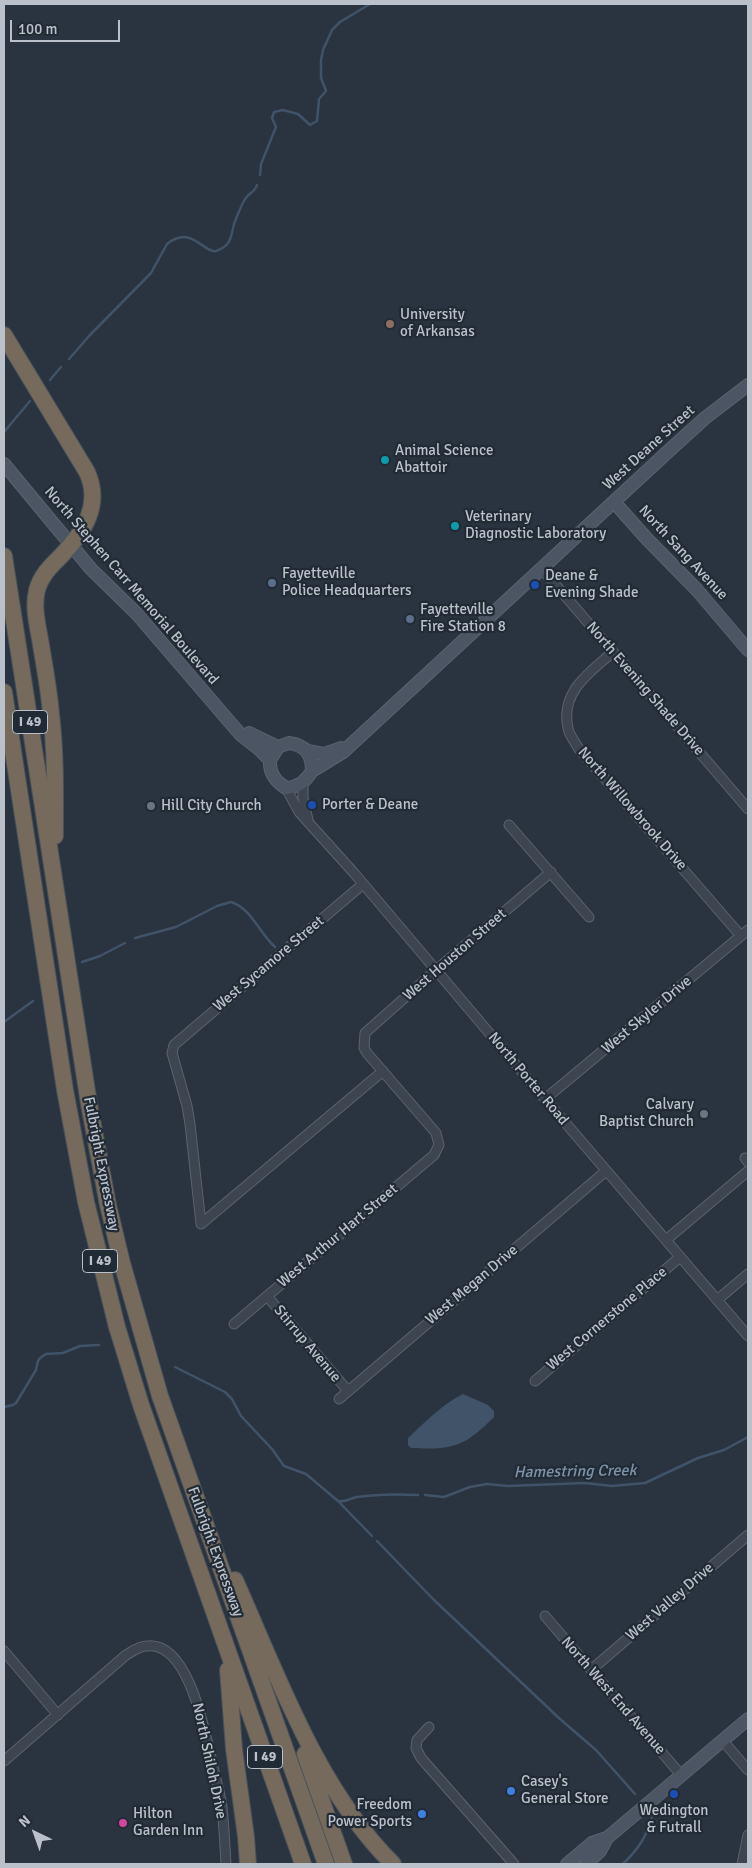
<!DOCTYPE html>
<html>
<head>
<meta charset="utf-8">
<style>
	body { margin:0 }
	#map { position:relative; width:752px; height:1868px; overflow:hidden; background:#293440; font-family:Signika,sans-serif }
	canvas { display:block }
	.frame { position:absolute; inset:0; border:5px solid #bac1ca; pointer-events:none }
	.north { position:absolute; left:10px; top:1808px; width:50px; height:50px; -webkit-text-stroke:4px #212b35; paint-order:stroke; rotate:318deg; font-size:14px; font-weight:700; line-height:20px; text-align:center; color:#bac1ca }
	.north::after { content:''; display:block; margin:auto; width:18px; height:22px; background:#bac1ca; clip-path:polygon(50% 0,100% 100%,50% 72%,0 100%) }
	.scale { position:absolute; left:10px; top:20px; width:110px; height:22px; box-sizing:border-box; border:2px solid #bac1ca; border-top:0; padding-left:6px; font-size:15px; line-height:18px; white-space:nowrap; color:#bac1ca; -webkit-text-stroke:4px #212b35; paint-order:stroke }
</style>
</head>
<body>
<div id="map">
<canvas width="752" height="1868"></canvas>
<div class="frame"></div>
<div class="north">N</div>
<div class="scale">100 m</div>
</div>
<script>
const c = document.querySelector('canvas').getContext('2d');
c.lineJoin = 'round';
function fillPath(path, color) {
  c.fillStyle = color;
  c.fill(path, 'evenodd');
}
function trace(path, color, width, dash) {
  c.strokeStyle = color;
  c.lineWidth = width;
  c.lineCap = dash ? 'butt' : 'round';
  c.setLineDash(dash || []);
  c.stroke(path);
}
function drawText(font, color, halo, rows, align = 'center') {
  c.font = font + ' Signika,sans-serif';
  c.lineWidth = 4.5;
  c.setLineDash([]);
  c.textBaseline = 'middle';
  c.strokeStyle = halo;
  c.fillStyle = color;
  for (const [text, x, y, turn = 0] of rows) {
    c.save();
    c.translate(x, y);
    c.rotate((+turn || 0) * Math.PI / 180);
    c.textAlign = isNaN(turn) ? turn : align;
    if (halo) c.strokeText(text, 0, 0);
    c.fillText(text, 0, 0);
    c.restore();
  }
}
fillPath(new Path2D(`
	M463 1394 488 1405 494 1411V1417C464 1447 453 1450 411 1448L408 1445V1438C425 1422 443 1404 463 1394Z`), '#405368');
trace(new Path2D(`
	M260 175 261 164 276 127 272 118 274 112 283 110 298 114 310 125 317 121 319 99 326 91 321 78V60L323 50 332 30 340 22 370 4
	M69 359 90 335 151 273 167 244C192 224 204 254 216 251 231 246 231 237 234 224 237 216 241 206 245 199 249 193 255 192 257 185
	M50 380 61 367
	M4 432 30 401
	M135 938 176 927 217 906 231 902C251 908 260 934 275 947
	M82 962 100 956 125 943
	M4 1022 33 1001
	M175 1367 225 1392 232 1399 241 1416 272 1449 284 1466 306 1474 338 1501C345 1503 350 1498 357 1497 377 1494 398 1494 418 1495
	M4 1407 13 1405 16 1403 36 1370 38 1361 40 1358 46 1354 63 1353 80 1346 99 1345
	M425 1495 444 1497 470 1487 487 1484 508 1486 585 1483 612 1486 645 1483 698 1458 724 1450 748 1437
	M339 1502 372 1536
	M377 1541 434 1600 560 1719 596 1750 635 1794
	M623 1864C639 1848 646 1838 652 1816`), '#405368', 2.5);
const street = new Path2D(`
	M542 569 748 809
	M613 652C589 673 560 692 568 728 569 735 575 742 579 749L741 936
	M303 783V798L308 820
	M286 788 299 812 354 873 545 1099 748 1336
	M509 825 589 917
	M545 1099 748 930
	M745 1158 748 1162
	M201 1224 190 1124 187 1106 174 1060 172 1053 174 1045 363 884
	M201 1224 383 1071
	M666 1240 748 1171
	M267 1296 348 1391
	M717 1300 748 1274
	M234 1324 434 1155 439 1145 436 1133 367 1053 364 1048 365 1033 436 970 551 872
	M535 1381 680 1257
	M339 1399 606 1171
	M545 1616 682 1776
	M4 1651 58 1715
	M591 1670 748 1535
	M429 1727 417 1740 416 1748 421 1758 514 1864
	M723 1741 748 1770
	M4 1761 126 1655C133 1651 139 1646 147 1646 189 1641 205 1733 212 1762 215 1777 220 1792 222 1807 224 1826 225 1845 226 1864
	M742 1864 748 1835`);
const secondary = new Path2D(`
	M4 464 91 569 137 614 240 734 259 749 270 760
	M614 502 647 539 697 590 748 650
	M249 733 278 747
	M289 743C306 745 312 755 312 771 305 782 298 787 286 788 275 781 269 773 270 760L278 747Z
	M307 751 324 754 341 748
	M312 771 343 752 673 447 705 418 748 385
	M567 1864 592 1843 607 1838
	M586 1864 600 1851 607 1838 748 1719`);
const highway = new Path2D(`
	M4 335 87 472C102 505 84 532 61 556 51 566 41 575 37 590 33 606 37 623 40 639 44 664 49 689 51 714 56 755 55 795 55 836
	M4 556 89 1104 108 1205 122 1263 160 1396 326 1864
	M4 692 65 1090 86 1202 117 1327 141 1405 303 1864
	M235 1580C278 1676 317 1789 393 1864
	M228 1670 234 1749 246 1837 248 1864
	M305 1754 344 1864`);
trace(street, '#5b646d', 11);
trace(secondary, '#5b646d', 14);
trace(highway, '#48515a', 18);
trace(street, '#3d4650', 9);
trace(secondary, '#4b5563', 12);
trace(highway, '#756a5b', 16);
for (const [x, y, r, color] of [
	[390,324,5,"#8d6e63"],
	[385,460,5,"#0f9aa8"],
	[455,526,5,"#0f9aa8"],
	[272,583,5,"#5c6f8a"],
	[535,585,5,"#1a4fb4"],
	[410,619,5,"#5c6f8a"],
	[312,805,5,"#1a4fb4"],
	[151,806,5,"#6b7280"],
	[704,1114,5,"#6b7280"],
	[511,1791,5,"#3f7fe0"],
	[674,1794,5,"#1a4fb4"],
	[422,1814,5,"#3f7fe0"],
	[123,1823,5,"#d1479c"]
]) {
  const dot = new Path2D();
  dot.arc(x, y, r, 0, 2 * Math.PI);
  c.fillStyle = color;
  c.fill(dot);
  trace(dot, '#212b35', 2);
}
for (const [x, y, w] of [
	[30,722,35],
	[100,1261,35],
	[265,1757,35]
]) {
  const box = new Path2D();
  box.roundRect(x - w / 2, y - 11.5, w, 23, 4);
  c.fillStyle = '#212b35';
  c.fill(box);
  trace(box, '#bac1ca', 1);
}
drawText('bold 14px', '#bac1ca', null, [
	["I 49",30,722],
	["I 49",100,1261],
	["I 49",265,1757]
]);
drawText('15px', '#bac1ca', '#212b35', [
	["University",400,315],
	["of Arkansas",400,332],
	["Animal Science",395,451],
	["Abattoir",395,468],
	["Veterinary",465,517],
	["Diagnostic Laboratory",465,534],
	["Fayetteville",282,574],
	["Police Headquarters",282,591],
	["Deane &",545,576],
	["Evening Shade",545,593],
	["Fayetteville",420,610],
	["Fire Station 8",420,627],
	["Porter & Deane",322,805],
	["Hill City Church",161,806],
	["Calvary",694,1105,"right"],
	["Baptist Church",694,1122,"right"],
	["Casey's",521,1782],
	["General Store",521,1799],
	["Freedom",412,1805,"right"],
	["Power Sports",412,1822,"right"],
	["Wedington",674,1811,"center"],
	["& Futrall",674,1828,"center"],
	["Hilton",133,1814],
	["Garden Inn",133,1831]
], 'left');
drawText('15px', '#bac1ca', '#212b35', [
	["West Deane Street",649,448,-42],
	["North Sang Avenue",683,553,47],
	["North Stephen Carr Memorial Boulevard",131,586,49],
	["North Evening Shade Drive",645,689,49],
	["North Willowbrook Drive",632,809,49],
	["West Houston Street",455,955,-41],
	["West Sycamore Street",269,964,-40],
	["West Skyler Drive",647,1015,-40],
	["North Porter Road",528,1079,50],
	["Fulbright Expressway",101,1164,79],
	["West Arthur Hart Street",338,1236,-40],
	["West Megan Drive",472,1285,-40],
	["West Cornerstone Place",607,1319,-40],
	["Stirrup Avenue",307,1344,50],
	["Fulbright Expressway",215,1552,70],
	["West Valley Drive",670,1602,-41],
	["North West End Avenue",613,1696,49],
	["North Shiloh Drive",209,1761,78]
]);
drawText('italic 16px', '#7d93aa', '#212b35', [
	["Hamestring Creek",575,1472,-1]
]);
</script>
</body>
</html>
